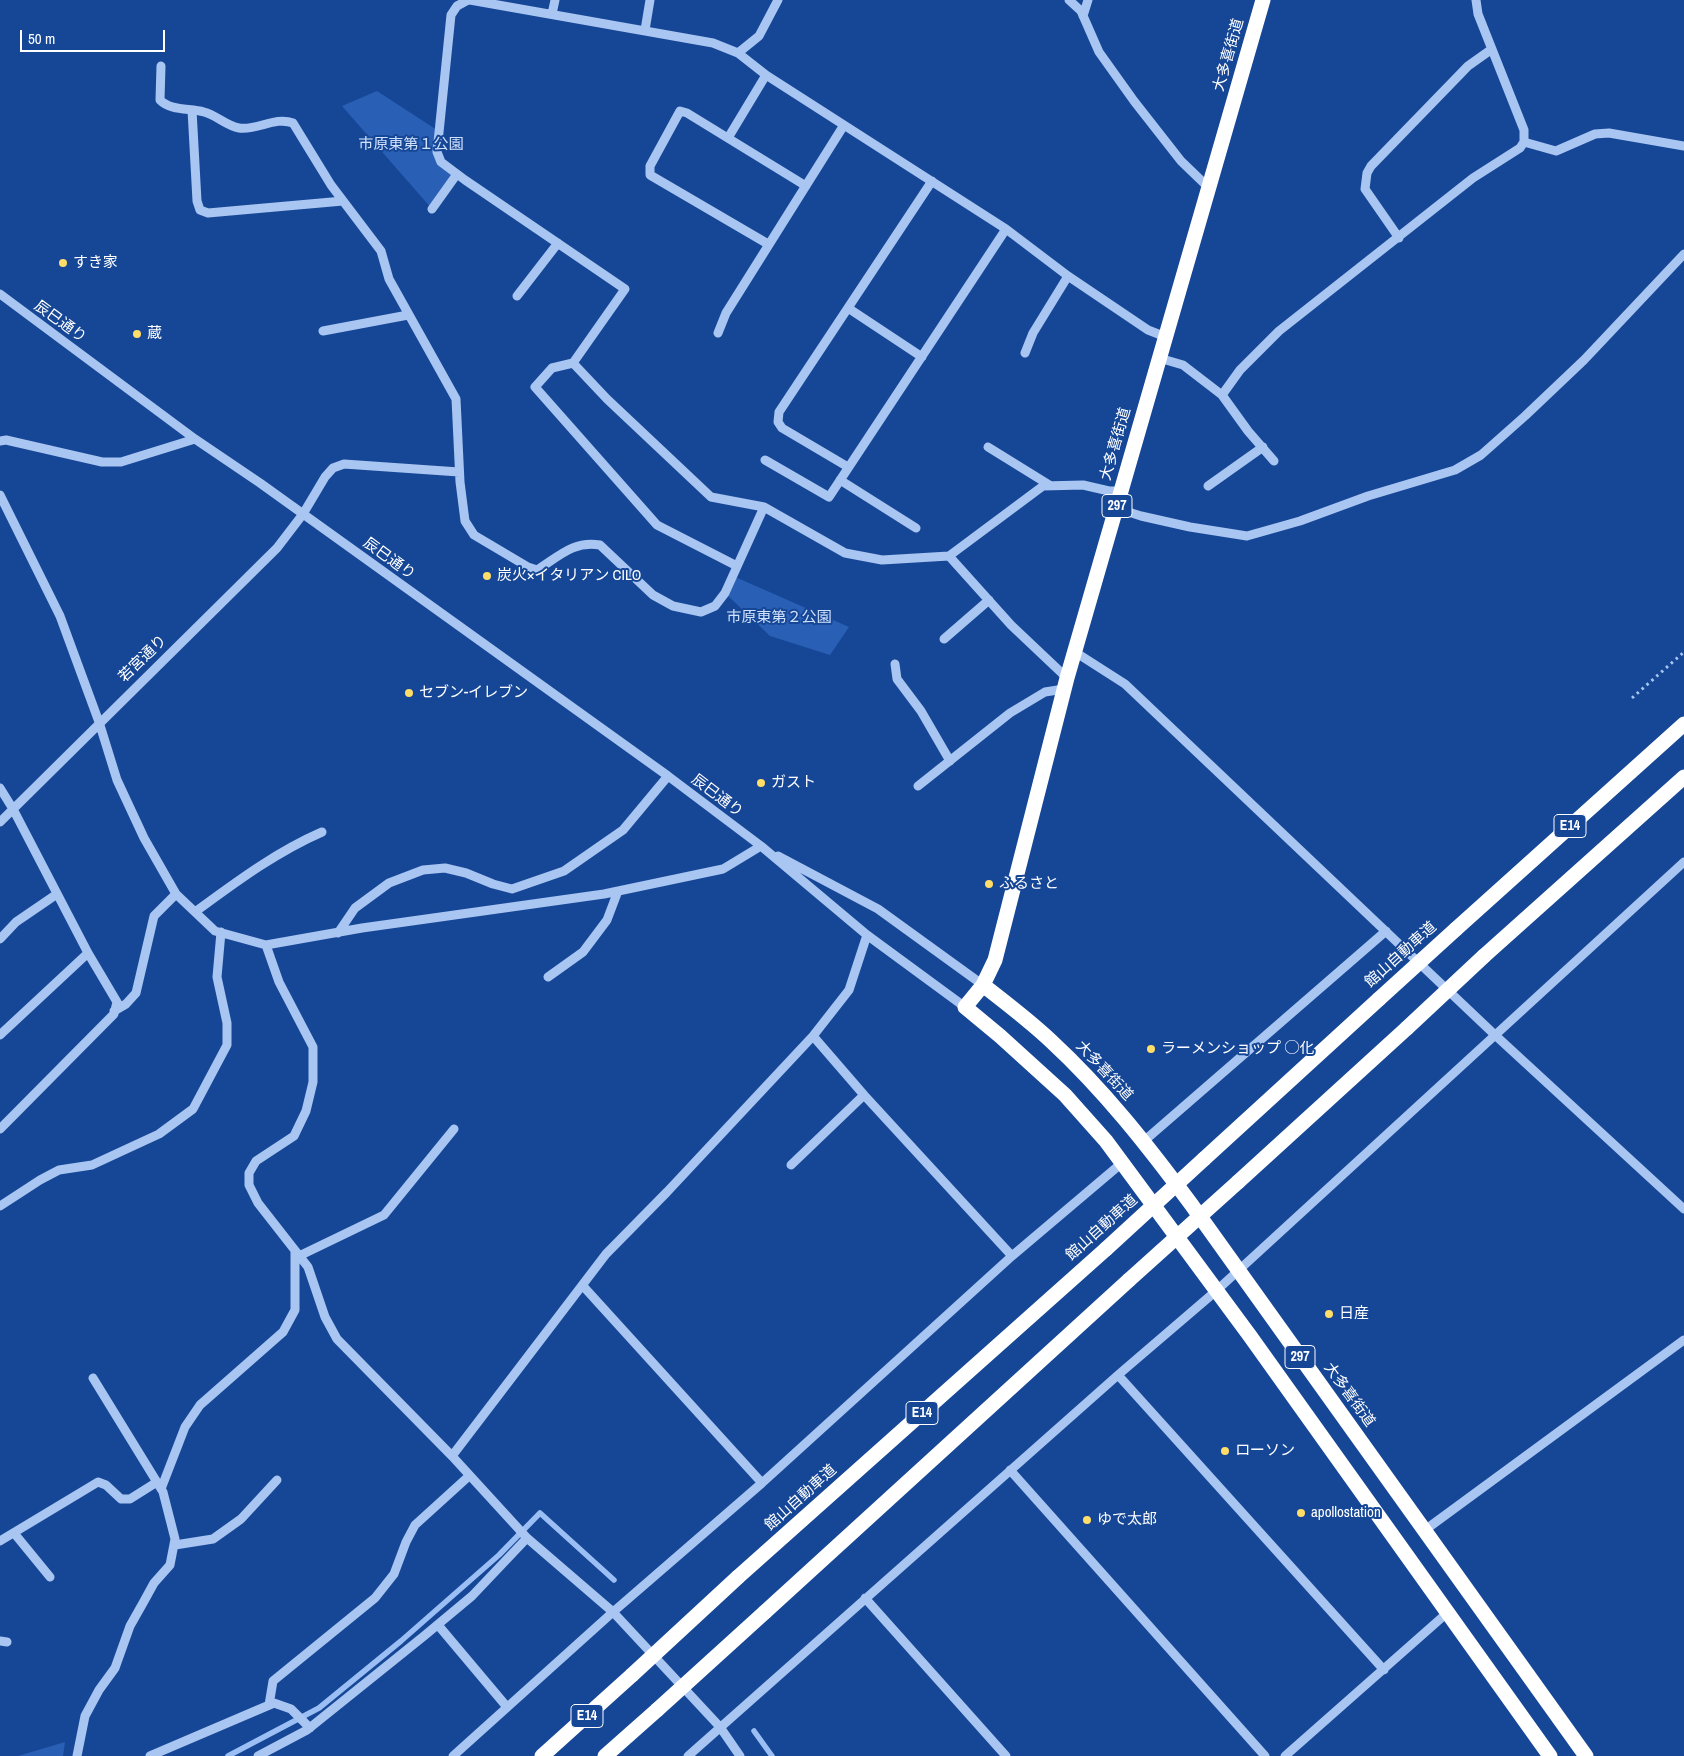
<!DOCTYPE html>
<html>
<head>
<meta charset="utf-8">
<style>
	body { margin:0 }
	#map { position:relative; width:1684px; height:1756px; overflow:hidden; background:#164797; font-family:"Archivo Narrow",sans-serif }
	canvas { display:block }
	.scale { position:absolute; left:20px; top:30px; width:145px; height:22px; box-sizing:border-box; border:2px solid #fff; border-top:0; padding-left:6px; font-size:15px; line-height:18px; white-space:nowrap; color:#fff; -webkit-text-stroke:4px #164797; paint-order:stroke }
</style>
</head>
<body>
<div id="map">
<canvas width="1684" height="1756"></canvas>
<div class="scale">50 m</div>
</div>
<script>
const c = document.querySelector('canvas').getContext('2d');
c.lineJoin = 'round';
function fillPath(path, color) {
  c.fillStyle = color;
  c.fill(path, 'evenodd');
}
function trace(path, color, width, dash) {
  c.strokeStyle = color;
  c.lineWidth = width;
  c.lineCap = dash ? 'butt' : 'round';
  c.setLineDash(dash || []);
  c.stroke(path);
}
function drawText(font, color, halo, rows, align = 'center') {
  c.font = font + ' "Archivo Narrow","Noto Sans JP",sans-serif';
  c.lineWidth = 4;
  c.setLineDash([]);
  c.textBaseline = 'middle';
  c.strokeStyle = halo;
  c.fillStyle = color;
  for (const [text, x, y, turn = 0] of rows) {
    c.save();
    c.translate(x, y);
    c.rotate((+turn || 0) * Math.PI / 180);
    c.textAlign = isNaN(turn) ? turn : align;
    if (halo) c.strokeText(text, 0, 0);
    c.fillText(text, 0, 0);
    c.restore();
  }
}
fillPath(new Path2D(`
	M377 91 440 132 437 152 457 174 432 209 342 106Z
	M733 576 849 627 830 655 770 636 725 593Z
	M65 1742 63 1756H18Z`), '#2a5fb6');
trace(new Path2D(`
	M754 1731 772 1756
	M228 1756 319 1708 401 1641 499 1555 540 1513 614 1580`), '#9bbff4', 5.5);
trace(new Path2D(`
	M1632 698 1684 652`), '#a9c5f1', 3, [2.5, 4]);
trace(new Path2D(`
	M468 0 457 6 451 15 437 152 441 162 465 180 625 289 573 363 607 399 711 497 764 507 845 553 882 560 949 556 1011 625 1067 678
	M470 0 713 43 738 53 766 75 1006 229 1068 276 1148 330 1166 337
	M1069 0 1081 11 1099 52 1134 101 1181 161 1209 188
	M552 14 555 0
	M1083 16 1088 0
	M645 30 650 0
	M738 53 759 36 778 0
	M161 66 160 100C171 111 189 108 204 112 216 115 227 126 239 128 257 131 275 116 293 123L331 185 381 251 389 279 456 399 460 482 465 521 474 535 528 567 537 570C558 557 574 540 600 545L653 595 673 606 701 612 715 606 725 593 764 507
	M192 110 197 201 200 210 208 213 343 201
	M728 138 766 75
	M1524 142 1556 151 1595 134 1609 133 1684 146
	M432 209 457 174
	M1399 238 1365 189 1367 173 1371 166 1468 66 1492 49
	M768 244 650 175V166L680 111 687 113 806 186
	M0 294 195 439 260 483 668 776 761 846 867 935 965 1007
	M517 296 558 243
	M848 308 922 357
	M323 331 408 315
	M718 333 726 313 844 125
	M1025 353 1033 333 1068 276
	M1159 358 1183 365 1222 395 1248 431 1274 461
	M573 363 552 368 535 387 657 525 737 566
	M1222 395 1240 370 1279 331 1473 178 1520 148 1524 142V130L1478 14 1476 0
	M0 441 6 440 102 462H121L195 439
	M988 447 1051 486
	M765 460 829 497 1006 229
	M848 467 782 428 778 422 779 412 932 181
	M840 480 916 528
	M1208 486 1263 447
	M0 495 60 616 99 722 117 780 144 838 176 894 215 931 266 945 362 928 604 894 723 869 761 846
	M1116 508 1141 516 1190 527 1247 536 1300 521 1368 496 1455 470 1481 455 1525 416 1584 360 1684 254
	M949 556 1043 486 1083 485 1109 491H1121
	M944 639 989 600
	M1075 652 1125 684 1495 1035 1684 1209
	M895 664 897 679 921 711 950 761
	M918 786 1010 713 1045 692 1064 689
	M0 788 13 809 88 953 117 1002 114 1014 0 1129
	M0 822 277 548 303 514 325 477 333 468 344 464 459 472
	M778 856 878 909 983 985
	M195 912C236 882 276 852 322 832
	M338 933 355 908 389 883 423 870 445 868 466 873 493 884 512 889 564 871 623 830 668 776
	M0 939 16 922 57 894
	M266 945 279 982 313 1047V1082L306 1111 294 1136 256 1161 249 1173V1185L258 1203 308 1267 325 1317 337 1339 452 1456 527 1538 613 1612 720 1727 740 1756
	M548 977 583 952 607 920 618 891
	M114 1011 126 1004 136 993 154 916 176 894
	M0 1035 88 953
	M813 1036 864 1095 1012 1256
	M1144 1141 1386 931
	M791 1165 864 1095
	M0 1206 40 1180 59 1170 92 1165 159 1134 193 1109 227 1045V1023L217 977 221 932
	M299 1256 384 1215 454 1129
	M583 1286 762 1483
	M1118 1375 1384 1670
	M452 1456 606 1254 667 1192 813 1036 849 990 867 935
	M1010 1470 1265 1756
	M161 1489 185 1427 200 1405 283 1332 295 1310V1252
	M1425 1530 1684 1340
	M14 1533 50 1577
	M0 1541 98 1482 106 1485 121 1499H130L157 1482
	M175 1545 213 1539 241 1519 277 1480
	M865 1598 1006 1756
	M438 1625 507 1707
	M0 1641 7 1642
	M269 1705 273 1681 375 1598 394 1574 406 1542 415 1525 469 1476
	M77 1756 85 1716 99 1690 115 1668 130 1626 143 1603 154 1583 170 1565 175 1539 163 1492 93 1378
	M150 1756 274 1703 291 1709 310 1728
	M258 1756 307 1730 424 1636 472 1596 527 1538
	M453 1756 613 1612 762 1483 1012 1256 1123 1162
	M688 1756 1118 1375 1216 1291 1684 862
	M1285 1756 1447 1613`), '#a9c5f1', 9);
trace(new Path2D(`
	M1263 0 1067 678 995 960 983 985 965 1007 1000 1036 1065 1095 1106 1141 1250 1336 1550 1756
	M1456 929 1684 724
	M1484 956 1684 777
	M983 985C1006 1003 1030 1021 1051 1041 1104 1090 1148 1146 1191 1204L1586 1756
	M1204 1159 1379 999
	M1238 1182 1407 1028
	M738 1577 1106 1249
	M765 1612 1129 1280
	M542 1756 632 1675
	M605 1756 657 1710`), '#fff', 15);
trace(new Path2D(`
	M1379 999 1456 929
	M1407 1028 1484 956
	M1106 1249 1204 1159
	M1129 1280 1238 1182
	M632 1675 738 1577
	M657 1710 765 1612`), '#fff', 15);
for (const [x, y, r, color] of [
	[63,263,5,"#ffdd69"],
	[137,334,5,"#ffdd69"],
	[487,576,5,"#ffdd69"],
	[409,693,5,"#ffdd69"],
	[761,783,5,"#ffdd69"],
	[989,884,5,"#ffdd69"],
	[1151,1049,5,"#ffdd69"],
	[1329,1314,5,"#ffdd69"],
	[1225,1451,5,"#ffdd69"],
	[1301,1513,5,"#ffdd69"],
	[1087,1520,5,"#ffdd69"]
]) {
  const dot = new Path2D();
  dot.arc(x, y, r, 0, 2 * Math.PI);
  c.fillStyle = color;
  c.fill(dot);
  trace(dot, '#164797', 2);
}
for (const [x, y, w] of [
	[1117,506,30],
	[1570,826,32],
	[1300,1357,30],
	[922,1413,32],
	[587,1716,32]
]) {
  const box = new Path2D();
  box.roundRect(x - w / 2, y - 11.5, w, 23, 4);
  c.fillStyle = '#164797';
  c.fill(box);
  trace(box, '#fff', 1);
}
drawText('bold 14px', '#fff', null, [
	["297",1117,506],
	["E14",1570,826],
	["297",1300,1357],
	["E14",922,1413],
	["E14",587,1716]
]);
drawText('15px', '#fff', '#164797', [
	["大多喜街道",1229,55,-74],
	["辰巳通り",60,322,36],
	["大多喜街道",1116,444,-74],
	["辰巳通り",389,559,36],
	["若宮通り",143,659,-44],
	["辰巳通り",717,796,37],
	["館山自動車道",1401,955,-42],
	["大多喜街道",1104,1071,47],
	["館山自動車道",1102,1228,-42],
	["大多喜街道",1349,1395,54],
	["館山自動車道",801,1498,-42]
]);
drawText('15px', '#d0e1fc', '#164797', [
	["市原東第１公園",411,145],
	["市原東第２公園",779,618]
]);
drawText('15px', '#fff', '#164797', [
	["すき家",73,263],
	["蔵",147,334],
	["炭火×イタリアン CILO",497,576],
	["セブン-イレブン",419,693],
	["ガスト",771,783],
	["ふるさと",999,884],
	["ラーメンショップ ◯化",1161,1049],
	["日産",1339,1314],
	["ローソン",1235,1451],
	["apollostation",1311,1513],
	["ゆで太郎",1097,1520]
], 'left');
</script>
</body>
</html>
